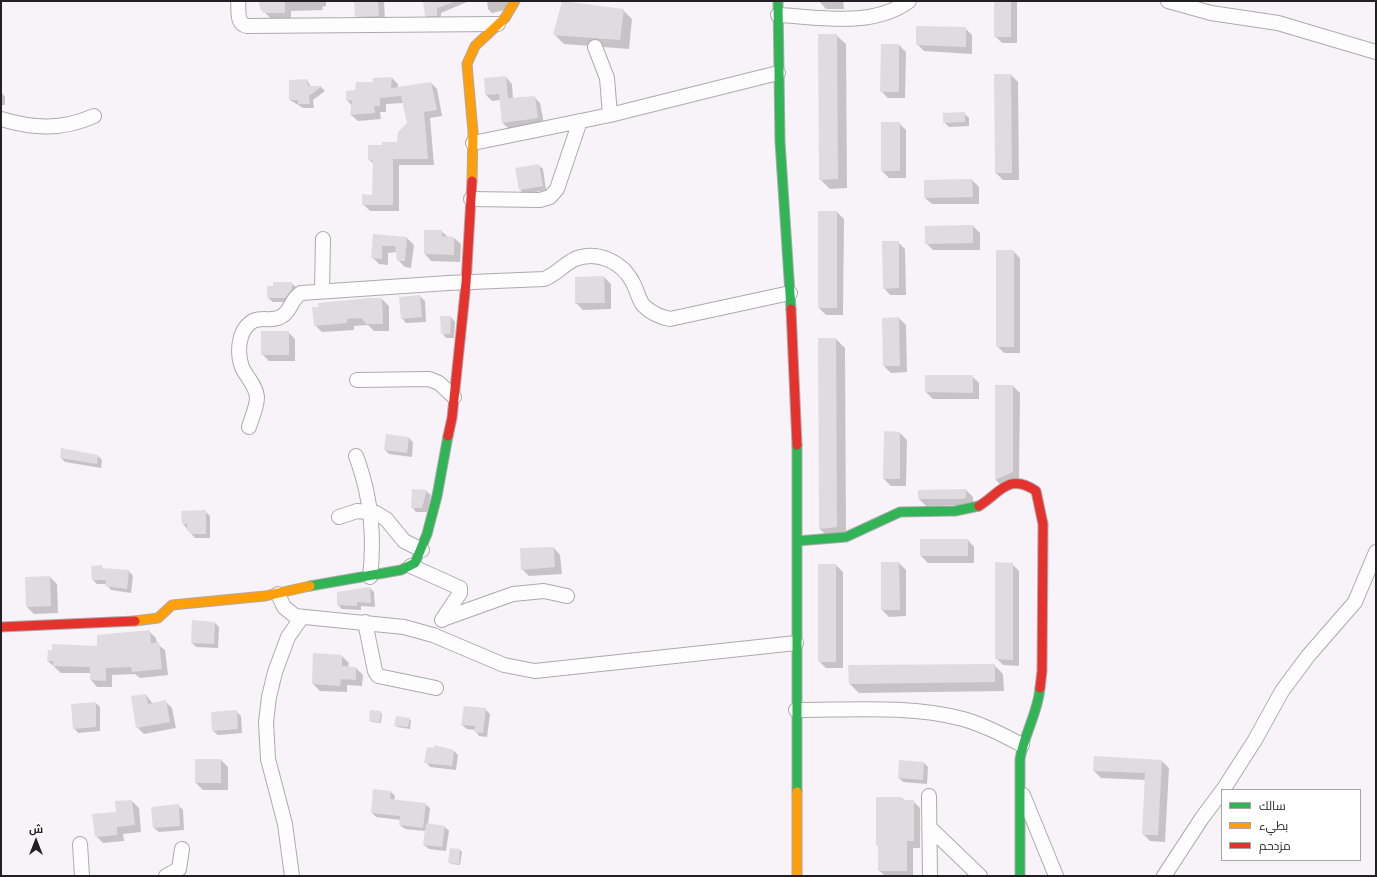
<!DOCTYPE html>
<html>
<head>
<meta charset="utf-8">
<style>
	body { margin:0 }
	#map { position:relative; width:1377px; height:877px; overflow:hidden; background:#f8f3f8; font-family:"Playfair Display",Cairo,serif }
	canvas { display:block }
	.frame { position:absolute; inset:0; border:2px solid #231f23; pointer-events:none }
	.legend { position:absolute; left:1221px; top:789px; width:140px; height:72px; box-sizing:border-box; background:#fff; border:1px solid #a7a5a7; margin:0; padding:5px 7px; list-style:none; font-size:12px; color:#231f23 }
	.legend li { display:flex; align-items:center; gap:8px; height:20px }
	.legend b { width:20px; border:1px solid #a7a5a7 }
	.north { position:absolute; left:16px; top:821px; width:40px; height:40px; -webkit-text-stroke:3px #fff; paint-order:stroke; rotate:0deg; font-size:11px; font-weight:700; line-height:16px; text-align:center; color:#231f23 }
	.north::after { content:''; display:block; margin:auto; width:14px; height:18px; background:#231f23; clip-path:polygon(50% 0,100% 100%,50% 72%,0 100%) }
</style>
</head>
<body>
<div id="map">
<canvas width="1377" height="877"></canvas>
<div class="frame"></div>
<ul class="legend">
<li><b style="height:5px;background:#30b455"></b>سالك</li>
<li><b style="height:5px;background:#ff9f0a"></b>بطيء</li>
<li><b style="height:5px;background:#e5322d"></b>مزدحم</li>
</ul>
<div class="north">ش</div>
</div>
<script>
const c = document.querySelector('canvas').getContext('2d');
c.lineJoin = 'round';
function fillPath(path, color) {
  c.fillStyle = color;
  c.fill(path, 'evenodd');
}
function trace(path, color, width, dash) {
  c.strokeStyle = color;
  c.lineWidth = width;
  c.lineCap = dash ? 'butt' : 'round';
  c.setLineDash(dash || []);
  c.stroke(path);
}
fillPath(new Path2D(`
	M260 1H326V6L322 7 323 10 291 11V19H271L261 8Z
	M355 1H384L385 22H362L356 16Z
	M424 1H467V2L441 13V20H430L426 16Z
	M487 1H508L505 10 492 13 488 9Z
	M819 1H843L844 9H826Z
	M995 1H1017V43H1002L995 36Z
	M623 10 632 19 629 49 564 44 554 34Z
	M965 28 972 35V54L924 51 917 44Z
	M836 35 846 44 847 188 830 189 820 179Z
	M899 45 906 52 905 98H888L881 91Z
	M1011 75 1018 82 1019 180H1003L996 173Z
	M506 77 512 84 513 99 534 97 540 103 544 124 509 129 503 123 500 100 492 101 486 95Z
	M392 78 398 84V88L431 83 437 89 442 116 430 118 434 165H399V211H370L363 204 373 196 374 164 369 160 383 146 398 143 408 123 403 103 386 104V112H380L381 119 358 121 351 115 352 106 347 100 356 91 374 83Z
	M307 80 311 87H321L325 91 313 100 314 108H303L290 100Z
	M1 92 5 97V105H1Z
	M964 113 969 118V126L949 127 944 122Z
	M899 123 906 130V178H889L882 171Z
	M538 165 543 169 546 190 524 194 520 190Z
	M972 180 979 187V204H932L925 198Z
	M837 212 844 219 843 315H826L819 308Z
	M973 226 980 233V250H933L926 243Z
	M441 231 448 237 454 238 461 244 460 262 431 261 425 254Z
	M374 235 407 238 414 245 411 268 405 267 398 260 397 252 388 253V265L379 264 372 257Z
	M898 242 905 249 906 295H890L884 288Z
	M1013 251 1020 258V353H1004L997 346Z
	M604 277 611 284V309L583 310 576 303Z
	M291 283 296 287V294L290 302H273L268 298Z
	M420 296 425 301 426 322 406 323 402 318Z
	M382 299 389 306V331H374L368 325 354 326V330L322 332 315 325 319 304Z
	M441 317H451L455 322 454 338H446L442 333Z
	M899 318 906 325 907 372 891 373 884 366Z
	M288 332 295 339V361H269L262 354Z
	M836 339 845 348 846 536 829 538 820 529Z
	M972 376 979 383V399H933L926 392Z
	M996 386H1013L1020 393 1019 479 1002 487 996 480Z
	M900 433 907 440 906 486H891L884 479Z
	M409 438 413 442 412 457 389 454 385 450Z
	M98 456 102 460 101 468 65 462 61 458Z
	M966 490 973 497V505L926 506 919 499Z
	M426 491 431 495 427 512H416L412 507Z
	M205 511 210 516V538H195L183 524Z
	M968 540 974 547V563H928L921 556Z
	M554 548 560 555 562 574 529 576 522 569Z
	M899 563 906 570V616L889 617 882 610Z
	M1012 564 1019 571V666L1003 665 996 658Z
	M836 565 843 572V668H826L819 661Z
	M101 566 104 569 129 571 133 576 131 593 111 590 106 584H97L93 580Z
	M50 577 57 584 58 613 34 614 27 607Z
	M370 588 374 592 375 607 361 606V610L342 609 338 605Z
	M215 623 219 627 218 648 196 647 192 643Z
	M149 631 156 638 157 644 165 650 168 675 140 678 135 674 112 675V687H97L91 680V673H61L48 661Z
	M342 656 349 663 348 667 356 668 363 675 362 686 347 685V692L320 691 313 684Z
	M994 665 1003 674 1004 691 859 693 850 684Z
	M146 695 153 704 165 701 172 708 176 728 144 734 137 727Z
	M96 703 100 707V731L78 733 74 728Z
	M485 709 490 714 487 737 479 736 475 730 467 729 462 725Z
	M236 711 241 716 242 733 218 735 213 731Z
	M380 712 382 714 381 723 372 722 370 720Z
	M409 719 411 721 410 729 397 727 395 725Z
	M454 751 458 755 456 770 430 767 426 762Z
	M221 760 228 767V790H203L196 783Z
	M1162 761 1169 768 1165 842 1150 841 1143 834 1146 780 1101 778 1094 771Z
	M924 763 928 767 927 784 903 782 899 778Z
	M390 791 395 796 394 801 425 804 430 808 428 824 445 827 449 831 446 851 429 849 424 845 426 831 405 829 400 825 401 820 376 817 372 813Z
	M877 798H902L905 801H913L920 808V848H913V876H885L879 870V847L877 845Z
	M132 801 139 808 141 832 123 834 124 841 103 843 96 836 117 813Z
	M178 805 183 810 184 830 159 832 154 828Z
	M460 850 462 852 460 865 451 864 450 862Z`), '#0003');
fillPath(new Path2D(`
	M259 1H285V13H264L260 9Z
	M354 1H378L379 16 355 17Z
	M423 1H453L454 2 437 8V16H425Z
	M562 1 624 9 620 40 553 35Z
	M994 1H1011V37H994Z
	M916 26 966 27V47L916 45Z
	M818 34H837L838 179 819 180Z
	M881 44H899V92H880Z
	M994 74H1011L1012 173H995Z
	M506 76 508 98 535 96 538 118 502 123 499 94 485 95 484 78Z
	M392 77 391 88 431 82 437 110 424 112 428 159H393V205H362V194L372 195 373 161 368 160V145H382V142H397L398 132 407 123 401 96 380 98V106H374L375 113 350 115 352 100 346 101V91L355 90 356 82H373V78Z
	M307 79 308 86H322L309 96 310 104H298V100H289V80Z
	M965 112V122L943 123V113Z
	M881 122H900V171H881Z
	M539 164 543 186 519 190 515 168Z
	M972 179 973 197 924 198V180Z
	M818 211H837V308H818Z
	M973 225V243L925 244V226Z
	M424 230H442V236L454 237V255L424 254Z
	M373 234 407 237 405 261H397L395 246H382V259L371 258Z
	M882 241H899V288L883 289Z
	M996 250H1014V347H996Z
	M604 276 605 303H575V277Z
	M273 282H292V289L285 298H267V286H273Z
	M420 295 422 317 401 319 399 297Z
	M370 298H382L383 324H366L361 318 347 319V323L314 326 312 307H318V303Z
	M440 316H451L450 334H441Z
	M899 317 900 366H883L882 318Z
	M261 331H289V355H261Z
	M818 338H836L837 527 819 529Z
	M925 375H973V393L925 392Z
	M995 385H1013V472L995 480Z
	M884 431 900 432V479H883Z
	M386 434 409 437 407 453 384 450Z
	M61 448 98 455 97 464 60 458Z
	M412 489 427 490 422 508H411Z
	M966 489V498L962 499H918V490Z
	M206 510V534H190V531H187V524H182L181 511Z
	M920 539H968V556H920Z
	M554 547 555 567 521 570 520 548Z
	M881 562H899L900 610H881Z
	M995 562 1013 563V660L995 659Z
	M818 564H836V662H818Z
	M102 565V568L129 570 127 589 105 586 106 580H92L91 566Z
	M50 576 51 606 26 607 25 577Z
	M370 587 371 603 357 602V606L337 605V592Z
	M192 620 215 622 214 644 191 643Z
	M150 630 151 643 159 642 162 669 132 672 131 667 106 668V681L90 680V667L53 666V661H47L48 650H52V644L97 646V635Z
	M313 653 342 655V666L356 667V680L341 679 340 686 312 684Z
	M995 664V682L849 684 848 665Z
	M146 694 148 704 166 700 170 722 136 728 131 696Z
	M96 702V727L73 729 71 704Z
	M464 706 486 708 483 733 474 732 475 726 461 725Z
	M237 710 238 729 212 731 211 712Z
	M370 710 381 711 380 722 369 721Z
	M396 716 410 718 408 727 394 726Z
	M434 745 454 750 452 766 424 763 427 747 434 748Z
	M1094 756 1162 760 1158 835H1142L1145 773 1093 771Z
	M195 759H221V783H195Z
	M899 760 924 762 923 780 898 778Z
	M373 789 391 791 390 799 426 803 423 828 399 825 400 816 371 813Z
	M876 797H902V800H914V841H907V871H878V845H876Z
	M132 800 135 825 117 827V835L95 837 92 814 116 812 115 801Z
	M179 804 180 826 153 828 151 807Z
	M426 823 445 826 442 847 423 845Z
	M450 848 460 849 459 864 448 863Z`), '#dfdbdf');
const street = new Path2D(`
	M238 1C239 10 236 24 247 26L498 24
	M1168 1 1211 13 1278 23 1376 52
	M778 15C820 17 872 28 909 1
	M595 47 607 78 610 115
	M1 119C34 129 62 130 94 116
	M473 143 610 115 778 73
	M471 199 540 200 550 197 557 189 580 121
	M322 291 323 239
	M357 380 429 379 439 383 454 397
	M249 427C252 417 257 407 257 397 256 385 246 377 242 367 237 354 238 332 250 323 260 315 272 323 282 316 291 311 291 299 301 293L448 283 544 279C557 274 564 264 575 259 597 250 623 262 633 283 637 290 638 298 643 305 651 313 659 317 670 319L790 293
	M356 456C371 496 375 535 370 577
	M339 517 357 511 376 513 386 519 404 541 422 550
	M411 566 460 588V593L442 620
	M278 594 284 607 295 616 404 627 433 635 504 665 535 671 796 643
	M443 619 513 594 544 591 567 596
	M365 622 375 671 378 676 436 688
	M796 710C852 710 909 705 963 719 984 725 1003 735 1022 745
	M1223 790 1255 740 1282 691 1308 656 1355 602 1376 552
	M1023 795 1056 876
	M929 796 930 876
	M929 827 980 876
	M80 844 82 876
	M166 876 179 869 182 849
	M292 876 285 824 268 759 266 722 269 697 275 672 288 637 302 617
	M1164 876 1202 818 1222 791`);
const fast = new Path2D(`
	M778 1 780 142 791 309
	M797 445V792
	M797 541 846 537 900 512 955 511 979 506
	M310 586 401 570 415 563 427 534 437 496 448 436
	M1020 876V759C1024 734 1038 713 1040 688`);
const slow = new Path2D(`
	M472 181 473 132 467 64 475 46 505 18 515 1
	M135 621 158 618 172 605 265 596 310 586
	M797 792V876`);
const jam = new Path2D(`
	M791 309 797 445
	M448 436 452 418 466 283 472 181
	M979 506C1000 493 1009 472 1036 491L1043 524 1042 671 1040 688
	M1 627 135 621`);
trace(street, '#ada9ad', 16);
trace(fast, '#ada9ad', 11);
trace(slow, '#ada9ad', 11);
trace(jam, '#ada9ad', 11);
trace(street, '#fefdfe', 14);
trace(fast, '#30b455', 9);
trace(slow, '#ff9f0a', 9);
trace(jam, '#e5322d', 9);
</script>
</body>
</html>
